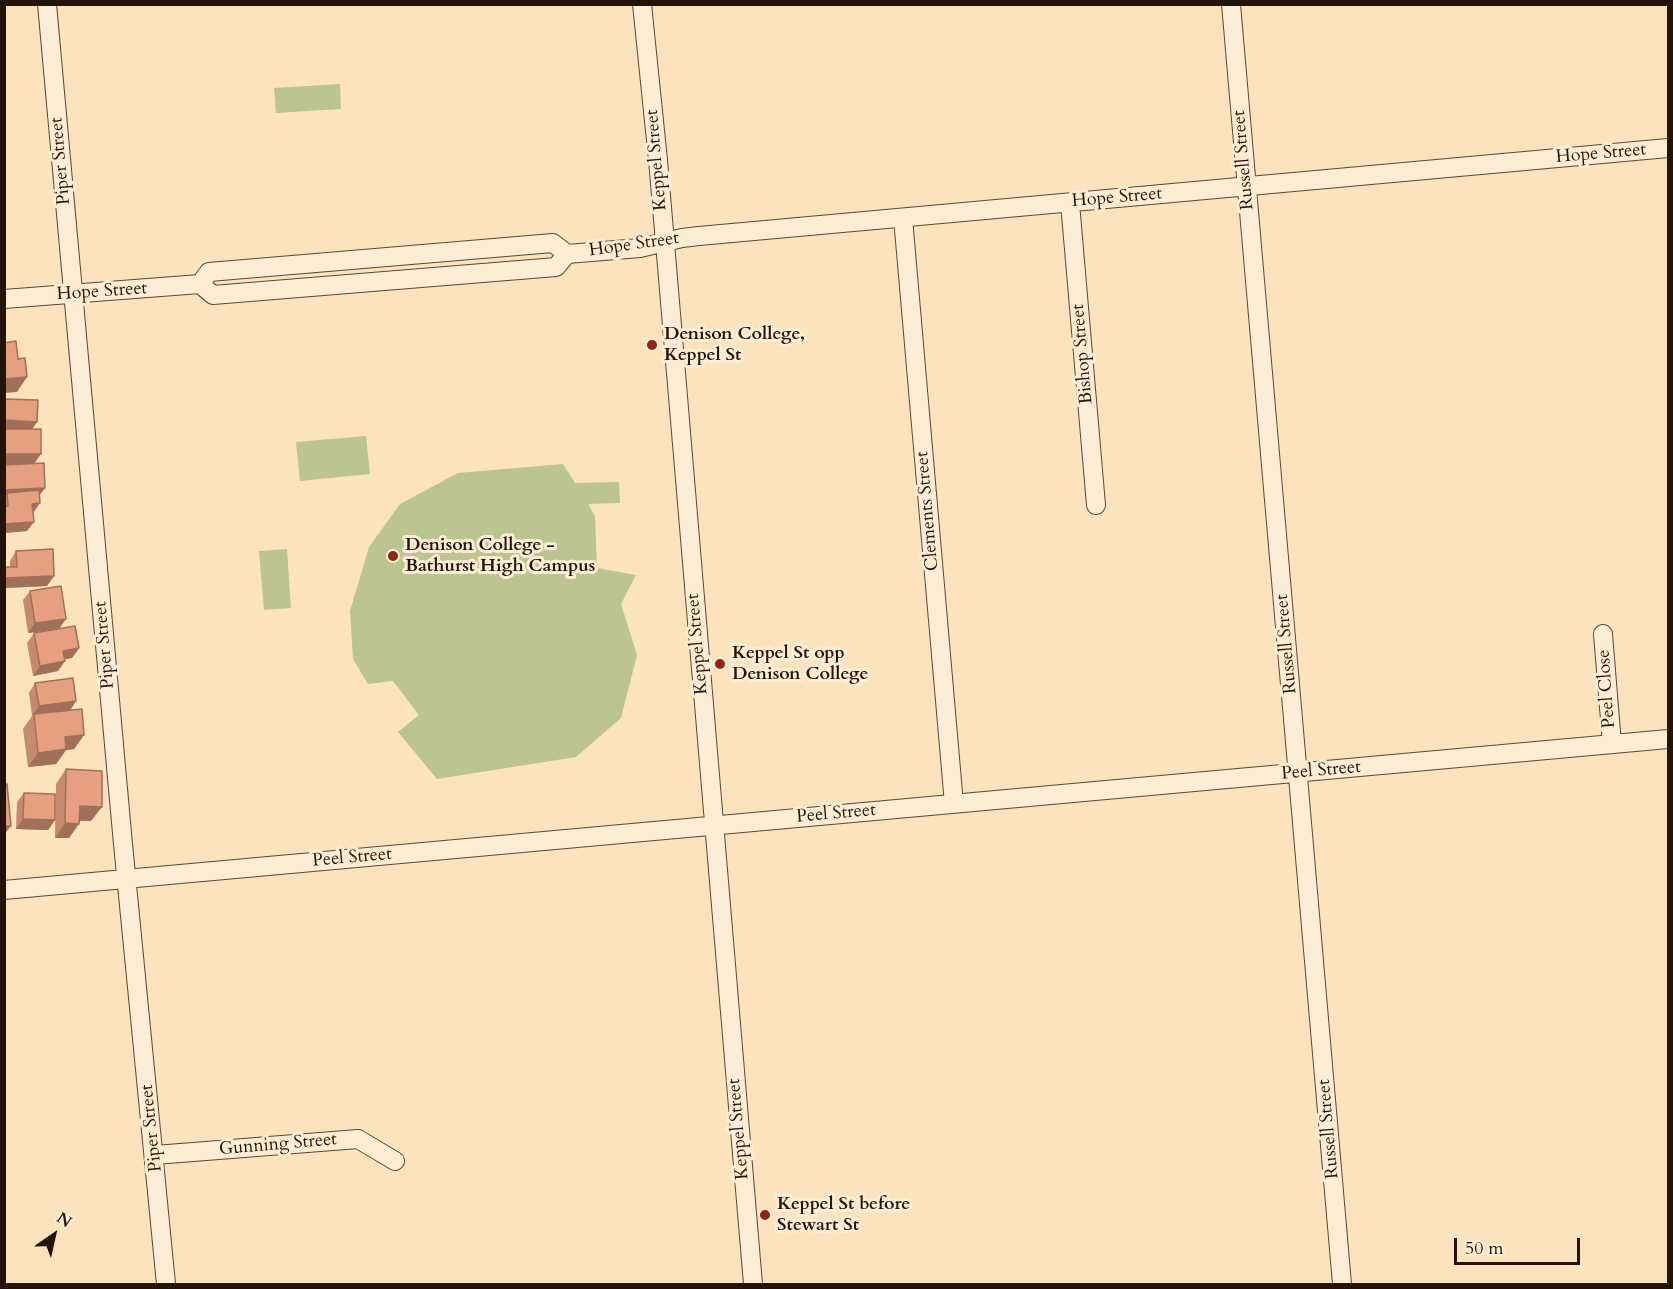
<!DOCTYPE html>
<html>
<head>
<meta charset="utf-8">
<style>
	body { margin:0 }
	#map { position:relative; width:1673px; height:1289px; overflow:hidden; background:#fae3bd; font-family:Cardo,serif }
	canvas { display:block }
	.frame { position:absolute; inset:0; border:6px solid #231407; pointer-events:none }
	.north { position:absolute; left:24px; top:1205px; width:60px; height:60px; -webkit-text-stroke:4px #fcedd4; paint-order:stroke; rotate:34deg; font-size:16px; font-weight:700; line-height:24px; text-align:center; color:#231407 }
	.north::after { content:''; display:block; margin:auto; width:21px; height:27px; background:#231407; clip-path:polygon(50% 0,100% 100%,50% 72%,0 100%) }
	.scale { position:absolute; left:1454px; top:1238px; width:126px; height:27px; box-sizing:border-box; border:3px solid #231407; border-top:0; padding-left:8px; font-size:18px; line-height:21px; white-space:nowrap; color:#231407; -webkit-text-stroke:4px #fcedd4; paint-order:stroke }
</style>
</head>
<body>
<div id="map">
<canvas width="1673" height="1289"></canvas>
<div class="frame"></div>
<div class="north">N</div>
<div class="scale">50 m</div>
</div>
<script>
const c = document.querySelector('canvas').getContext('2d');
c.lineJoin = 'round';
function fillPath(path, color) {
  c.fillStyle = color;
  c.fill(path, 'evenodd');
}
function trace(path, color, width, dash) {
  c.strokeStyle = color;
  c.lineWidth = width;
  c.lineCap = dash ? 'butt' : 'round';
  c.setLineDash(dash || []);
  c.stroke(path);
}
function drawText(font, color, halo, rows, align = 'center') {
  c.font = font + ' Cardo,serif';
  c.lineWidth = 6;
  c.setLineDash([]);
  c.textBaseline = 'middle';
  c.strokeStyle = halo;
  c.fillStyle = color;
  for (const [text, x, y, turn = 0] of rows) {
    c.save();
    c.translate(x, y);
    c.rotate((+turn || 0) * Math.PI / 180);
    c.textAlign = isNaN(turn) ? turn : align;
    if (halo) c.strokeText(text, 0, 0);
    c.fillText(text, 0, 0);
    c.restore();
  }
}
fillPath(new Path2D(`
	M340 84 341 109 276 113 274 88Z
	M366 436 370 474 300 481 296 442Z
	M563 464 575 483 619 482 620 503 588 504 595 516 597 568 636 575 621 604 637 655 621 718 576 757 437 779 398 732 419 715 393 681 368 684 353 659 350 611 369 547 400 504 458 473Z
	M287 549 291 608 264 610 259 551Z`), '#bcc492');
const minor = new Path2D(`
	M47 4 123 844 166 1284
	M642 4 658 160 753 1284
	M1231 4 1342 1284
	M1070 203 1096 505
	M903 218 954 804
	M200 284 209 272 553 243 567 254 640 248 682 238 699 236 1668 148
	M4 299 200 284 213 295 556 267 567 254
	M1603 634 1612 744
	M4 890 1668 739
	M155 1155 358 1139 395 1161`);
trace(minor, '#594834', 20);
trace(minor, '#fcedd4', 18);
fillPath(new Path2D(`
	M32 429 35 463 45 488 39 496 27 531 4 533V465L20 464H4Z
	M16 551 47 586 4 588V567H10V561Z
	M30 591 59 628 79 648 72 658 65 659 58 671 33 676 27 643 34 633 54 629 28 633 23 600Z
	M35 683 70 710 84 735 74 749 66 750 56 764 28 767 23 729 32 716 29 693Z
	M66 769 91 821H79L69 838H55L56 784Z
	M24 793 55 820 48 830 16 829 17 802Z`), '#c68a6f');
fillPath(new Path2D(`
	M27 377 17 392 4 393V379Z
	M4 420 37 422 30 432 4 430Z
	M4 454H41L34 464H4Z
	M45 488 38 497 7 493 4 496V490Z
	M40 503 33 513 32 504Z
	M34 522 27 531 4 533V524Z
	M54 576 47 586 4 588V578Z
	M66 619 59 629 28 633 35 623Z
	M79 648 72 658 56 661 63 651Z
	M65 661 58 671 33 676 40 666Z
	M76 701 70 711 34 714 32 716 39 706Z
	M84 735 74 749 66 750 56 764 28 767 38 753 65 737Z
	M80 806 102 807 91 821 70 820Z
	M23 819 55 820 48 830 16 829Z
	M65 823 79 824 69 838H55Z
	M4 826H11L4 835Z`), '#a1705a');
const building = new Path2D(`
	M16 341 18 359 25 358 27 377 4 379V343Z
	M4 399 38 400 37 422 4 420Z
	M4 429H41V454H4Z
	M44 463 45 488 4 490V465Z
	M39 490 40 503 32 504 34 522 4 524V507L8 506 7 493Z
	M53 549 54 576 4 578V567H17L16 551Z
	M61 586 66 619 35 623 30 591Z
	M75 626 79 648 63 651 65 661 40 666 34 633Z
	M73 678 76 701 39 706 35 683Z
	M82 709 84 735 65 737 66 749 38 753 34 714Z
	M66 769 102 771V807L80 806 79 824 65 823Z
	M4 784H7L11 826H4Z
	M24 793 55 794V820L23 819Z`);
fillPath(building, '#e6a081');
trace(building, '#a1705a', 1.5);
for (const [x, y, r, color] of [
	[652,345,6,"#8f2418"],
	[393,556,6,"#8f2418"],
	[720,664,6,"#8f2418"],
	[765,1215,6,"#8f2418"]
]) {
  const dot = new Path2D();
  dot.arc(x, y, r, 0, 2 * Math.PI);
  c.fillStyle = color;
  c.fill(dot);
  trace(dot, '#fcedd4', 2);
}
drawText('18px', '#231407', '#fcedd4', [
	["Hope Street",1601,154,-5],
	["Keppel Street",657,160,-95],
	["Russell Street",1244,160,-95],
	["Piper Street",61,161,-95],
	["Hope Street",1117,198,-5],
	["Hope Street",634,245,-8],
	["Hope Street",102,292,-4],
	["Bishop Street",1083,354,-95],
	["Clements Street",928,511,-95],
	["Keppel Street",698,644,-95],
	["Russell Street",1287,644,-95],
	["Piper Street",105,645,-95],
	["Peel Close",1607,689,-94],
	["Peel Street",1321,771,-5],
	["Peel Street",836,814,-5],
	["Peel Street",352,858,-5],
	["Piper Street",152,1128,-96],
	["Keppel Street",739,1129,-95],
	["Russell Street",1329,1129,-95],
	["Gunning Street",278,1145,-5]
]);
drawText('bold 18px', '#231407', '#fcedd4', [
	["Denison College,",664,335],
	["Keppel St",664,356],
	["Denison College -",405,546],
	["Bathurst High Campus",405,567],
	["Keppel St opp",732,654],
	["Denison College",732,675],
	["Keppel St before",777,1205],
	["Stewart St",777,1226]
], 'left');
</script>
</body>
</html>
